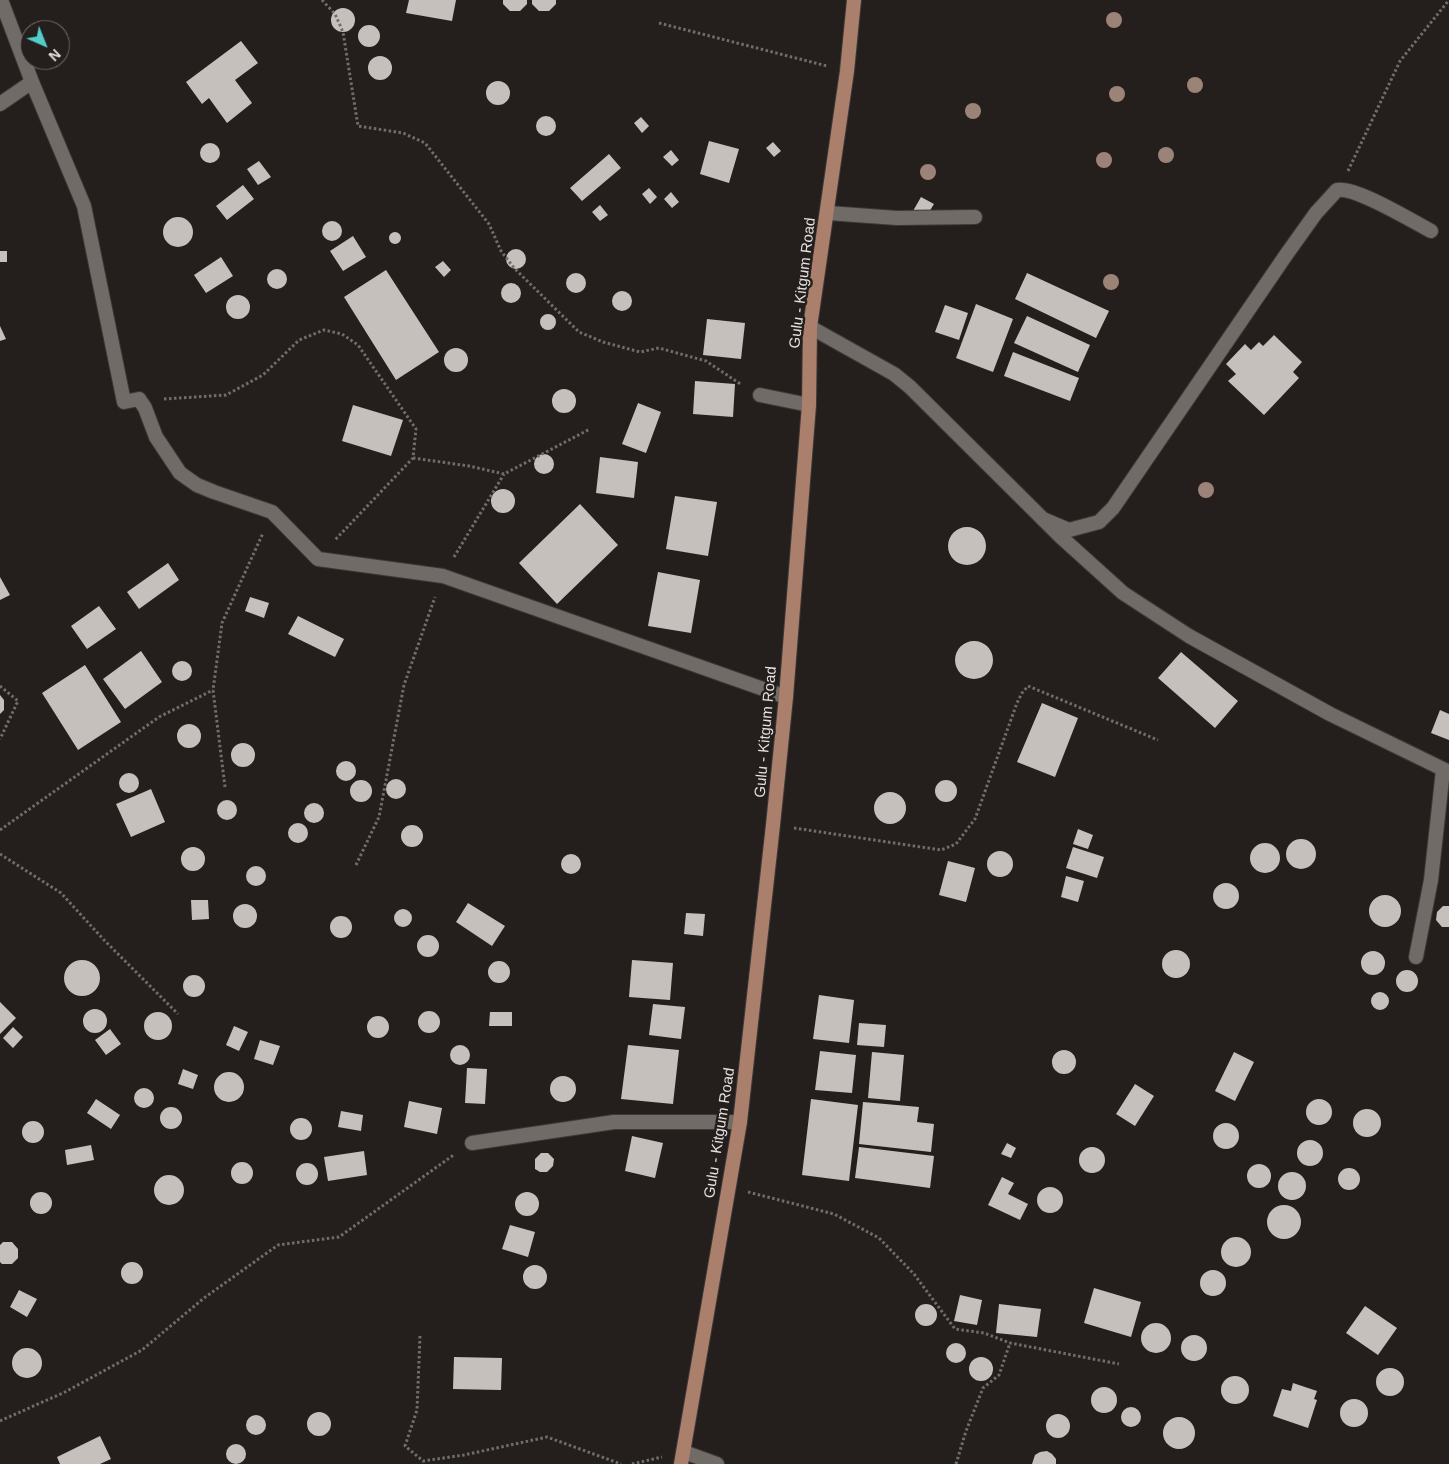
<!DOCTYPE html>
<html>
<head>
<meta charset="utf-8">
<style>
	body { margin:0 }
	#map { position:relative; width:1449px; height:1464px; overflow:hidden; background:#241f1d; font-family:Arial,sans-serif }
	canvas { display:block }
	.north { position:absolute; left:20px; top:20px; width:50px; height:50px; box-sizing:border-box; background:#241f1d; border:1px solid #716d6b; border-radius:50%; rotate:136deg; font-size:14px; font-weight:700; line-height:20px; text-align:center; color:#e5e1e0 }
	.north::after { content:''; display:block; margin:auto; width:18px; height:22px; background:#52cdcc; clip-path:polygon(50% 0,100% 100%,50% 72%,0 100%) }
</style>
</head>
<body>
<div id="map">
<canvas width="1449" height="1464"></canvas>
<div class="north">N</div>
</div>
<script>
const c = document.querySelector('canvas').getContext('2d');
c.lineJoin = 'round';
function fillPath(path, color) {
  c.fillStyle = color;
  c.fill(path, 'evenodd');
}
function trace(path, color, width, dash) {
  c.strokeStyle = color;
  c.lineWidth = width;
  c.lineCap = dash ? 'butt' : 'round';
  c.setLineDash(dash || []);
  c.stroke(path);
}
function drawText(font, color, halo, rows, align = 'center') {
  c.font = font + ' Arial,sans-serif';
  c.lineWidth = 5;
  c.setLineDash([]);
  c.textBaseline = 'middle';
  c.strokeStyle = halo;
  c.fillStyle = color;
  for (const [text, x, y, turn = 0] of rows) {
    c.save();
    c.translate(x, y);
    c.rotate((+turn || 0) * Math.PI / 180);
    c.textAlign = isNaN(turn) ? turn : align;
    if (halo) c.strokeText(text, 0, 0);
    c.fillText(text, 0, 0);
    c.restore();
  }
}
fillPath(new Path2D(`
	M409 0H456L452 21 406 13Z
	M503 0H527V4L520 11H510L503 4Z
	M532 0H556V4L549 11H539L532 4Z
	M331 20a12 12 0 1 1 24 0a12 12 0 1 1-24 0Z
	M358 36a11 11 0 1 1 22 0a11 11 0 1 1-22 0Z
	M241 41 258 63 235 80 252 103 227 123 209 98 202 104 186 82Z
	M368 68a12 12 0 1 1 24 0a12 12 0 1 1-24 0Z
	M486 93a12 12 0 1 1 24 0a12 12 0 1 1-24 0Z
	M536 126a10 10 0 1 1 20 0a10 10 0 1 1-20 0Z
	M641 117 649 126 642 133 634 123Z
	M709 141 739 149 729 183 700 174Z
	M773 142 781 151 774 157 766 148Z
	M200 153a10 10 0 1 1 20 0a10 10 0 1 1-20 0Z
	M671 150 679 160 672 166 663 157Z
	M609 154 621 168 582 201 570 188Z
	M259 161 271 177 258 185 247 169Z
	M243 185 254 199 227 220 216 206Z
	M649 188 657 197 650 204 642 194Z
	M671 192 679 202 672 208 664 199Z
	M921 197 934 204 926 217 913 211Z
	M600 205 608 215 600 221 592 212Z
	M163 232a15 15 0 1 1 30 0a15 15 0 1 1-30 0Z
	M322 231a10 10 0 1 1 20 0a10 10 0 1 1-20 0Z
	M389 238a6 6 0 1 1 12 0a6 6 0 1 1-12 0Z
	M353 236 366 257 343 271 330 251Z
	M506 259a10 10 0 1 1 20 0a10 10 0 1 1-20 0Z
	M0 251H7V262H0Z
	M221 257 233 276 206 293 194 275Z
	M443 261 451 270 444 277 435 267Z
	M267 279a10 10 0 1 1 20 0a10 10 0 1 1-20 0Z
	M386 270 439 352 396 380 344 297Z
	M566 283a10 10 0 1 1 20 0a10 10 0 1 1-20 0Z
	M1027 273 1109 311 1096 338 1015 299Z
	M501 293a10 10 0 1 1 20 0a10 10 0 1 1-20 0Z
	M612 301a10 10 0 1 1 20 0a10 10 0 1 1-20 0Z
	M226 307a12 12 0 1 1 24 0a12 12 0 1 1-24 0Z
	M976 304 1013 319 993 372 956 358Z
	M945 305 968 313 959 340 935 332Z
	M540 322a8 8 0 1 1 16 0a8 8 0 1 1-16 0Z
	M1027 316 1090 345 1078 372 1014 343Z
	M707 319 745 323 741 359 703 355Z
	M0 326 6 339 0 341Z
	M1274 335 1302 362 1293 372 1299 378 1264 415 1228 381 1236 374 1226 364 1245 344 1251 350 1259 342 1263 346Z
	M444 360a12 12 0 1 1 24 0a12 12 0 1 1-24 0Z
	M1013 352 1079 378 1070 401 1004 376Z
	M695 381 735 384 733 417 693 414Z
	M552 401a12 12 0 1 1 24 0a12 12 0 1 1-24 0Z
	M638 403 661 412 646 453 622 444Z
	M353 405 403 420 391 456 342 441Z
	M534 464a10 10 0 1 1 20 0a10 10 0 1 1-20 0Z
	M600 457 638 462 634 498 596 493Z
	M491 501a12 12 0 1 1 24 0a12 12 0 1 1-24 0Z
	M675 496 717 502 708 556 666 549Z
	M580 504 618 545 557 604 519 563Z
	M948 546a19 19 0 1 1 38 0a19 19 0 1 1-38 0Z
	M168 563 179 580 139 609 127 592Z
	M658 572 700 580 691 633 648 626Z
	M0 577 10 595 0 600Z
	M250 597 269 603 264 618 245 611Z
	M99 606 116 629 87 649 71 626Z
	M298 616 344 639 335 657 288 634Z
	M955 660a19 19 0 1 1 38 0a19 19 0 1 1-38 0Z
	M141 651 162 682 125 709 103 679Z
	M1181 652 1238 701 1215 728 1158 678Z
	M172 671a10 10 0 1 1 20 0a10 10 0 1 1-20 0Z
	M85 665 121 722 78 750 42 693Z
	M0 695 4 700V710L0 714Z
	M1042 703 1078 718 1055 777 1017 762Z
	M1440 710 1449 714V740L1431 733Z
	M177 736a12 12 0 1 1 24 0a12 12 0 1 1-24 0Z
	M231 755a12 12 0 1 1 24 0a12 12 0 1 1-24 0Z
	M336 771a10 10 0 1 1 20 0a10 10 0 1 1-20 0Z
	M119 783a10 10 0 1 1 20 0a10 10 0 1 1-20 0Z
	M386 789a10 10 0 1 1 20 0a10 10 0 1 1-20 0Z
	M350 791a11 11 0 1 1 22 0a11 11 0 1 1-22 0Z
	M935 791a11 11 0 1 1 22 0a11 11 0 1 1-22 0Z
	M151 789 165 822 131 837 116 804Z
	M874 808a16 16 0 1 1 32 0a16 16 0 1 1-32 0Z
	M217 810a10 10 0 1 1 20 0a10 10 0 1 1-20 0Z
	M304 813a10 10 0 1 1 20 0a10 10 0 1 1-20 0Z
	M288 833a10 10 0 1 1 20 0a10 10 0 1 1-20 0Z
	M401 836a11 11 0 1 1 22 0a11 11 0 1 1-22 0Z
	M1078 829 1093 835 1088 849 1073 844Z
	M1286 854a15 15 0 1 1 30 0a15 15 0 1 1-30 0Z
	M1250 858a15 15 0 1 1 30 0a15 15 0 1 1-30 0Z
	M181 859a12 12 0 1 1 24 0a12 12 0 1 1-24 0Z
	M1073 847 1104 857 1097 878 1066 868Z
	M987 864a13 13 0 1 1 26 0a13 13 0 1 1-26 0Z
	M561 864a10 10 0 1 1 20 0a10 10 0 1 1-20 0Z
	M948 861 975 868 966 902 939 895Z
	M246 876a10 10 0 1 1 20 0a10 10 0 1 1-20 0Z
	M1066 876 1084 881 1078 902 1061 897Z
	M1213 896a13 13 0 1 1 26 0a13 13 0 1 1-26 0Z
	M1369 911a16 16 0 1 1 32 0a16 16 0 1 1-32 0Z
	M191 900H208L209 919 192 920Z
	M468 903 505 926 492 946 456 922Z
	M233 916a12 12 0 1 1 24 0a12 12 0 1 1-24 0Z
	M1443 906H1449V927H1442L1436 920 1437 912Z
	M394 918a9 9 0 1 1 18 0a9 9 0 1 1-18 0Z
	M686 913 705 914 703 936 684 934Z
	M330 927a11 11 0 1 1 22 0a11 11 0 1 1-22 0Z
	M417 946a11 11 0 1 1 22 0a11 11 0 1 1-22 0Z
	M1162 964a14 14 0 1 1 28 0a14 14 0 1 1-28 0Z
	M1361 963a12 12 0 1 1 24 0a12 12 0 1 1-24 0Z
	M632 960 673 963 670 1000 629 997Z
	M64 978a18 18 0 1 1 36 0a18 18 0 1 1-36 0Z
	M488 972a11 11 0 1 1 22 0a11 11 0 1 1-22 0Z
	M1396 981a11 11 0 1 1 22 0a11 11 0 1 1-22 0Z
	M183 986a11 11 0 1 1 22 0a11 11 0 1 1-22 0Z
	M1371 1001a9 9 0 1 1 18 0a9 9 0 1 1-18 0Z
	M819 995 854 1000 849 1043 813 1039Z
	M0 1002 16 1018 0 1034Z
	M653 1004 685 1007 681 1039 649 1035Z
	M83 1021a12 12 0 1 1 24 0a12 12 0 1 1-24 0Z
	M418 1022a11 11 0 1 1 22 0a11 11 0 1 1-22 0Z
	M490 1012H512V1026H489Z
	M144 1026a14 14 0 1 1 28 0a14 14 0 1 1-28 0Z
	M367 1027a11 11 0 1 1 22 0a11 11 0 1 1-22 0Z
	M859 1023 886 1025 884 1047 857 1045Z
	M234 1026 248 1032 239 1051 226 1045Z
	M13 1027 23 1037 13 1048 3 1038Z
	M110 1029 121 1044 106 1055 95 1040Z
	M260 1040 280 1046 273 1065 254 1059Z
	M450 1055a10 10 0 1 1 20 0a10 10 0 1 1-20 0Z
	M628 1045 679 1050 673 1104 621 1099Z
	M1052 1062a12 12 0 1 1 24 0a12 12 0 1 1-24 0Z
	M820 1051 856 1055 852 1093 815 1090Z
	M872 1052 904 1055 900 1101 868 1098Z
	M1234 1052 1254 1062 1235 1101 1215 1091Z
	M467 1068 487 1069 485 1104 465 1103Z
	M183 1069 198 1075 193 1089 178 1084Z
	M214 1087a15 15 0 1 1 30 0a15 15 0 1 1-30 0Z
	M550 1089a13 13 0 1 1 26 0a13 13 0 1 1-26 0Z
	M1135 1084 1154 1096 1135 1126 1116 1114Z
	M134 1098a10 10 0 1 1 20 0a10 10 0 1 1-20 0Z
	M1306 1112a13 13 0 1 1 26 0a13 13 0 1 1-26 0Z
	M96 1099 120 1115 111 1129 87 1113Z
	M811 1099 858 1105 849 1181 802 1175Z
	M409 1101 442 1108 437 1134 404 1127Z
	M863 1102 919 1107 917 1122 934 1124 931 1152 859 1144Z
	M160 1118a11 11 0 1 1 22 0a11 11 0 1 1-22 0Z
	M1353 1123a14 14 0 1 1 28 0a14 14 0 1 1-28 0Z
	M341 1111 363 1115 361 1131 338 1127Z
	M290 1129a11 11 0 1 1 22 0a11 11 0 1 1-22 0Z
	M22 1132a11 11 0 1 1 22 0a11 11 0 1 1-22 0Z
	M1213 1136a13 13 0 1 1 26 0a13 13 0 1 1-26 0Z
	M632 1136 663 1143 655 1178 625 1171Z
	M1297 1153a13 13 0 1 1 26 0a13 13 0 1 1-26 0Z
	M1007 1143 1016 1148 1011 1158 1001 1154Z
	M91 1145 94 1160 67 1165 65 1150Z
	M1079 1160a13 13 0 1 1 26 0a13 13 0 1 1-26 0Z
	M859 1147 934 1156 930 1188 855 1178Z
	M364 1151 367 1175 328 1181 324 1157Z
	M541 1153H548L554 1159 553 1166 547 1172H540L535 1169V1159Z
	M231 1173a11 11 0 1 1 22 0a11 11 0 1 1-22 0Z
	M296 1174a11 11 0 1 1 22 0a11 11 0 1 1-22 0Z
	M1247 1176a12 12 0 1 1 24 0a12 12 0 1 1-24 0Z
	M1338 1179a11 11 0 1 1 22 0a11 11 0 1 1-22 0Z
	M1278 1186a14 14 0 1 1 28 0a14 14 0 1 1-28 0Z
	M154 1190a15 15 0 1 1 30 0a15 15 0 1 1-30 0Z
	M1002 1177 1014 1183 1008 1194 1028 1204 1020 1220 988 1205Z
	M1037 1200a13 13 0 1 1 26 0a13 13 0 1 1-26 0Z
	M30 1203a11 11 0 1 1 22 0a11 11 0 1 1-22 0Z
	M515 1204a12 12 0 1 1 24 0a12 12 0 1 1-24 0Z
	M1267 1222a17 17 0 1 1 34 0a17 17 0 1 1-34 0Z
	M510 1225 535 1232 528 1257 502 1249Z
	M1221 1252a15 15 0 1 1 30 0a15 15 0 1 1-30 0Z
	M3 1242H12L18 1249V1258L12 1264H2L0 1262V1245Z
	M121 1273a11 11 0 1 1 22 0a11 11 0 1 1-22 0Z
	M523 1277a12 12 0 1 1 24 0a12 12 0 1 1-24 0Z
	M1200 1283a13 13 0 1 1 26 0a13 13 0 1 1-26 0Z
	M1094 1288 1141 1302 1131 1337 1084 1323Z
	M19 1290 37 1299 27 1317 10 1307Z
	M960 1295 982 1300 977 1325 954 1321Z
	M999 1304 1041 1309 1037 1337 996 1333Z
	M915 1315a11 11 0 1 1 22 0a11 11 0 1 1-22 0Z
	M1365 1306 1397 1328 1378 1355 1346 1333Z
	M1141 1338a15 15 0 1 1 30 0a15 15 0 1 1-30 0Z
	M1181 1348a13 13 0 1 1 26 0a13 13 0 1 1-26 0Z
	M946 1353a10 10 0 1 1 20 0a10 10 0 1 1-20 0Z
	M12 1363a15 15 0 1 1 30 0a15 15 0 1 1-30 0Z
	M969 1369a12 12 0 1 1 24 0a12 12 0 1 1-24 0Z
	M454 1357 502 1358 501 1390 453 1389Z
	M1376 1382a14 14 0 1 1 28 0a14 14 0 1 1-28 0Z
	M1221 1390a14 14 0 1 1 28 0a14 14 0 1 1-28 0Z
	M1293 1383 1317 1391 1314 1399 1317 1400 1308 1428 1273 1416 1282 1389 1291 1391Z
	M1091 1400a13 13 0 1 1 26 0a13 13 0 1 1-26 0Z
	M1340 1413a14 14 0 1 1 28 0a14 14 0 1 1-28 0Z
	M1121 1417a10 10 0 1 1 20 0a10 10 0 1 1-20 0Z
	M307 1424a12 12 0 1 1 24 0a12 12 0 1 1-24 0Z
	M1046 1426a12 12 0 1 1 24 0a12 12 0 1 1-24 0Z
	M246 1425a10 10 0 1 1 20 0a10 10 0 1 1-20 0Z
	M1163 1433a16 16 0 1 1 32 0a16 16 0 1 1-32 0Z
	M100 1436 111 1459 100 1464H60L57 1457Z
	M226 1454a10 10 0 1 1 20 0a10 10 0 1 1-20 0Z
	M1047 1451 1052 1454 1056 1459V1464H1032L1035 1455 1040 1452Z`), '#c6c0bd');
const service = new Path2D(`
	M828 213 897 218 975 217
	M760 395 809 405
	M1043 519 1069 530 1099 522 1113 508 1286 255 1316 213 1337 190C1355 186 1412 221 1431 231`);
const minor = new Path2D(`
	M1 0 32 82 84 206 124 402 139 399 145 408 156 437 180 473 197 485 214 492 272 512 318 559 443 576 786 697
	M0 104 32 82
	M810 327 894 374 910 387 1061 537 1123 593 1189 636 1330 714 1449 772
	M1416 957 1431 880 1443 770
	M472 1143 614 1122H740
	M684 1452 717 1464`);
const primary = new Path2D(`
	M681 1464 740 1122 773 825 786 697 809 405 810 327 847 71 854 0`);
trace(service, '#3d3937', 16);
trace(minor, '#3d3937', 16);
trace(primary, '#3d3937', 16);
trace(new Path2D(`
	M322 0 335 14 343 32 358 126 403 133 425 143 489 224 501 251 514 268 579 332 603 342 640 352 659 348 706 361 742 385
	M659 23 827 66
	M1348 171 1400 61 1449 0
	M164 399 226 395 263 375 299 340 324 330 342 334 358 345 416 429 413 458 335 540
	M413 458 469 466 504 474 590 429
	M454 557 504 474
	M0 686 18 701 0 739
	M225 787 213 690 222 623 263 533
	M794 828 941 850 956 844 975 819 1017 703 1022 693 1028 686 1158 740
	M0 830 159 717 213 690
	M0 854 61 893 104 940 178 1014
	M356 865 379 817 404 685 435 597
	M748 1192 834 1214 879 1238 914 1274 955 1329 984 1333 1010 1343 1119 1364
	M420 1336 417 1410 405 1446 423 1461 464 1455 547 1437 621 1464
	M0 1421 65 1392 142 1350 204 1298 278 1245 339 1237 455 1154
	M632 1464 662 1457
	M956 1464 966 1431 983 1388 999 1375 1010 1343`), '#716d6b', 3, [2.5, 2.5]);
trace(service, '#716b68', 14);
trace(minor, '#716b68', 14);
trace(primary, '#aa7f6c', 14);
c.fillStyle = '#9c8378';
for (const [x, y] of [
	[1114,20],
	[1195,85],
	[1117,94],
	[973,111],
	[1166,155],
	[1104,160],
	[928,172],
	[1111,282],
	[1206,490]
]) {
  c.beginPath();
  c.arc(x, y, 8, 0, 2 * Math.PI);
  c.fill();
}
drawText('15px', '#e5e1e0', '#241f1d', [
	["Gulu - Kitgum Road",803,283,-83],
	["Gulu - Kitgum Road",766,732,-85],
	["Gulu - Kitgum Road",720,1133,-81]
]);
</script>
</body>
</html>
